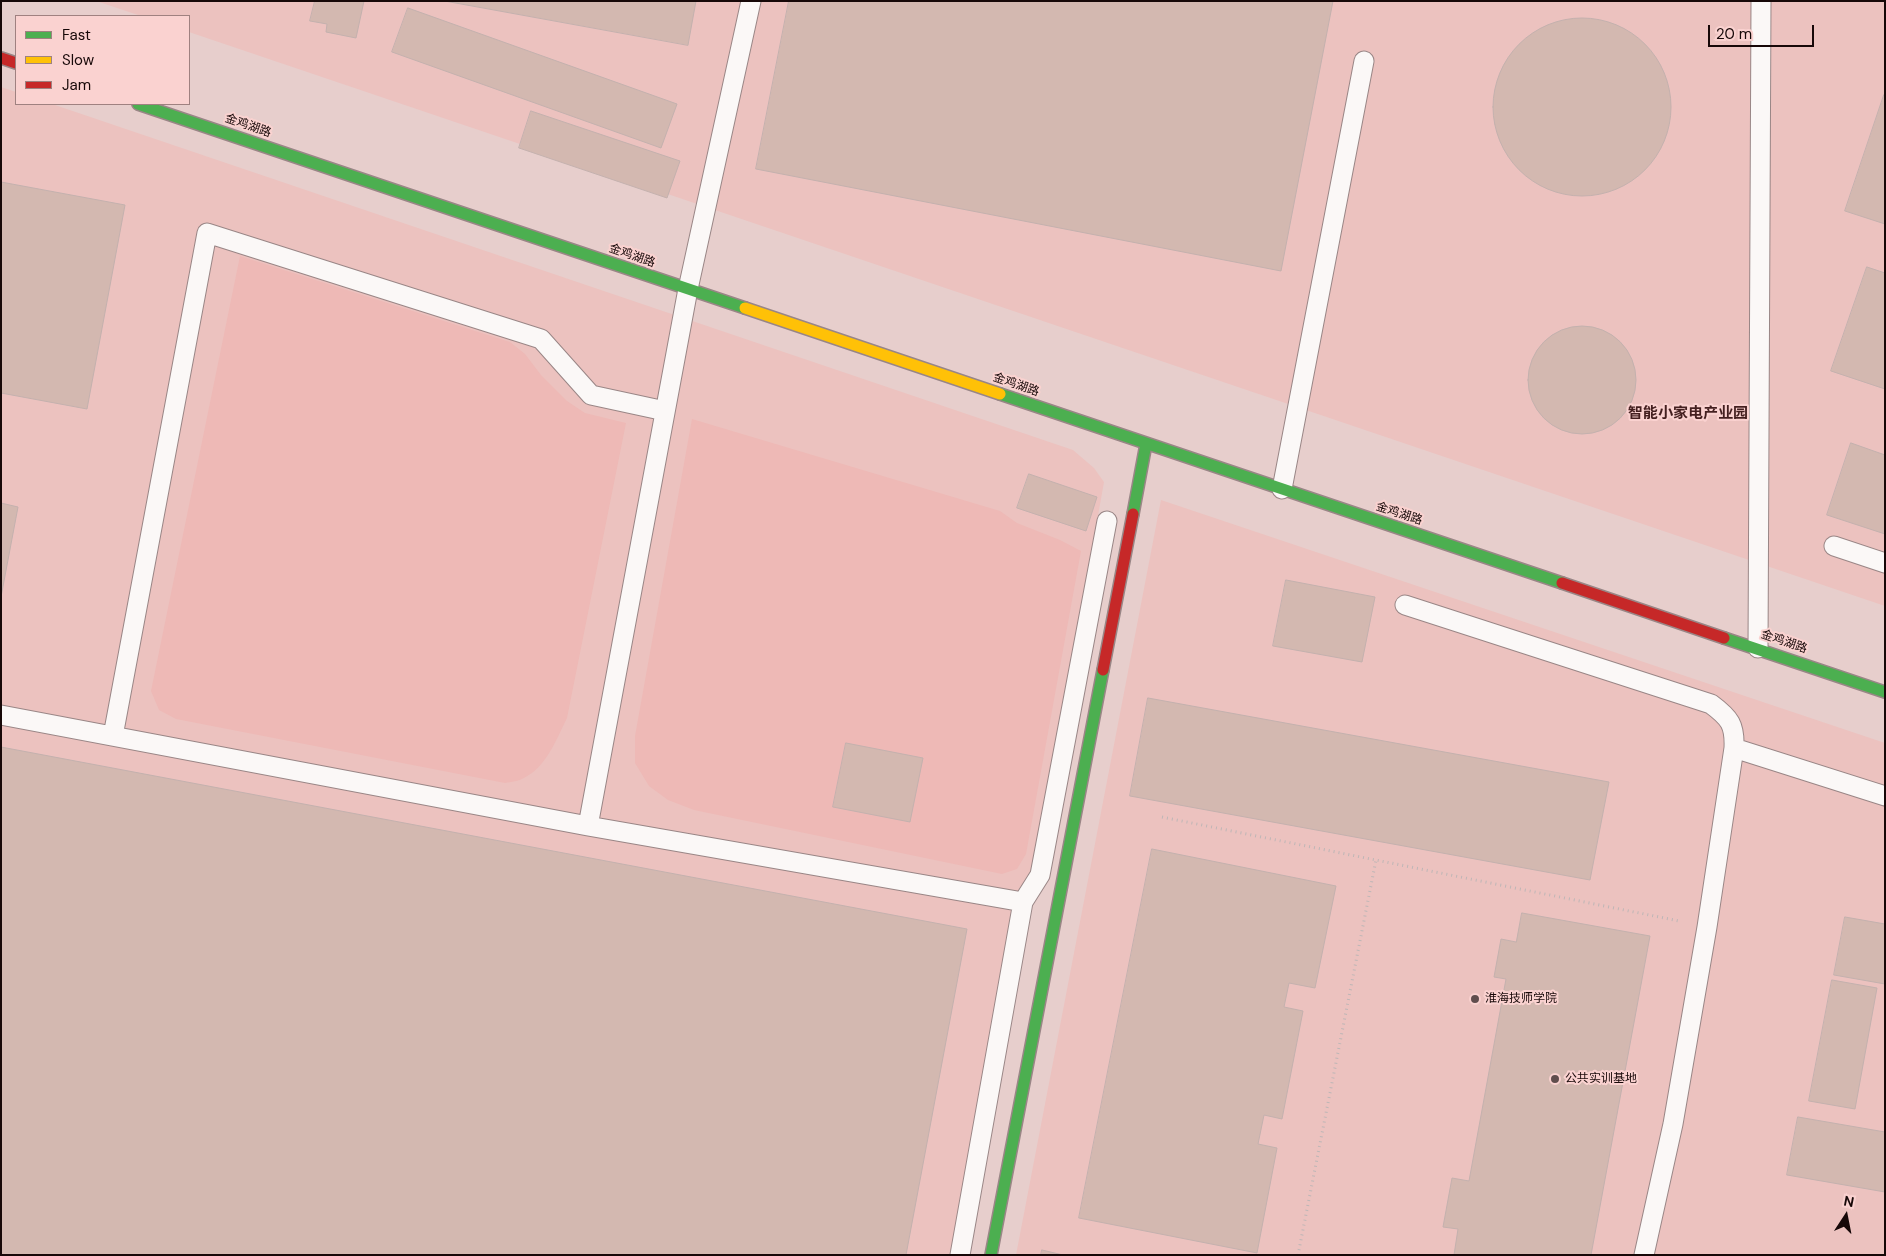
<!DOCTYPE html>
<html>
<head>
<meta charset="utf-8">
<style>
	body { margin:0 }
	#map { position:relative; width:1886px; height:1256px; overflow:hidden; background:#e7cecc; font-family:"DM Sans",sans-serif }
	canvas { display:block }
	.frame { position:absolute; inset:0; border:2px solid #170808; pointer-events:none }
	.legend { position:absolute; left:15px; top:15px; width:175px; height:90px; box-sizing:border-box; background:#fad2d0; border:1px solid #9f8180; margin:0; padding:6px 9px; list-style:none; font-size:15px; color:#170808 }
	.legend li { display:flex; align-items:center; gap:10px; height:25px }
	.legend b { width:25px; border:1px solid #9f8180 }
	.north { position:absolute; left:1821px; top:1191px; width:50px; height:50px; -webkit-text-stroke:4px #fad2d0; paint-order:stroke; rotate:11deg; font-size:14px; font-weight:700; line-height:20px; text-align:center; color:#170808 }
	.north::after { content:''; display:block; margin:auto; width:18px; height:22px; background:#170808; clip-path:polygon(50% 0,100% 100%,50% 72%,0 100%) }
	.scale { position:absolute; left:1708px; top:25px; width:106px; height:22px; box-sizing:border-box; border:2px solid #170808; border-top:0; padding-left:6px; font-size:15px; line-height:18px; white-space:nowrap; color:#170808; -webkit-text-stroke:4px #fad2d0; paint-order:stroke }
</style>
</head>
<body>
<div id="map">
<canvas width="1886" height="1256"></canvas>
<div class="frame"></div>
<ul class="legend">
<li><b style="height:6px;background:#4caf50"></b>Fast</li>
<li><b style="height:6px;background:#ffc107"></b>Slow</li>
<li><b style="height:6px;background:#c62828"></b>Jam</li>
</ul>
<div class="north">N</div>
<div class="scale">20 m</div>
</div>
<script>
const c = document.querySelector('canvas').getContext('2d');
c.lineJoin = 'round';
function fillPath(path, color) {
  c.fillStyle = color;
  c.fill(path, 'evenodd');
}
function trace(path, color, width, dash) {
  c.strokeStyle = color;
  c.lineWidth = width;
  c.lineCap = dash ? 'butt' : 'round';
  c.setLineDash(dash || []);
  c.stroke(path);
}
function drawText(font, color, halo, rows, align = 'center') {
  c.font = font + ' "DM Sans","Noto Sans SC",sans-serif';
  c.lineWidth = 4;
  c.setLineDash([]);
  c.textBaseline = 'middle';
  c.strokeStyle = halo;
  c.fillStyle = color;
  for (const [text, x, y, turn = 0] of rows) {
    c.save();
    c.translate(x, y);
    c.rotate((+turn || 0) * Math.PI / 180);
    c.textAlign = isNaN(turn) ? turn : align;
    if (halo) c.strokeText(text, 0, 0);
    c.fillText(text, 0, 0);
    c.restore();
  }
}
fillPath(new Path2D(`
	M96 1H1885V606L189 32V16H141Z
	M1 87 16 92V104H52L1073 450 1094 468 1104 482 966 1255H1Z
	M1161 500 1885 743V1255H1016Z`), '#ecc2bf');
fillPath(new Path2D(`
	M240 256 510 342 525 354 541 375 567 401 585 413 626 423 567 718C556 740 547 766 524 778 519 781 511 782 505 783L176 719 159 710 151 691Z
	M692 419 1000 511 1017 523 1060 540 1081 551 1026 854 1017 869 1002 874 694 810 668 800 649 786 635 763V736Z`), '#eeb9b6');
const building = new Path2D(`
	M315 1H364L356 38 326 32 327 24 310 21Z
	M445 1H696L688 45Z
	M789 1H1333L1281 271 756 169Z
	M408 8 677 104 661 148 392 52Z
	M1493 107a89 89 0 1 1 178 0a89 89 0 1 1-178 0Z
	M1884 95 1885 96V224L1845 211Z
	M531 111 680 161 667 198 519 148Z
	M1 182 125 205 87 409 1 393Z
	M1867 267 1885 273V389L1831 371Z
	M1528 380a54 54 0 1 1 108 0a54 54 0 1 1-108 0Z
	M1851 443 1885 455V534L1827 515Z
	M1029 474 1097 497 1086 531 1017 508Z
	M1 503 18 507 1 597Z
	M1286 580 1375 597 1362 662 1273 646Z
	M1148 698 1609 782 1590 880 1130 796Z
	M846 743 923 758 910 822 833 807Z
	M1 747 967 929 906 1255H1Z
	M1152 849 1336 886 1315 988 1289 983 1284 1007 1303 1011 1282 1119 1264 1115 1258 1144 1277 1148 1257 1253 1079 1218Z
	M1522 913 1650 936 1591 1255H1454L1458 1229 1443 1227 1452 1178 1469 1181 1506 979 1494 977 1501 939 1516 942Z
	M1845 917 1885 924V984L1834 975Z
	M1832 980 1877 988 1855 1109 1809 1101Z
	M1798 1117 1885 1132V1192L1787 1175Z
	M1042 1250 1063 1255H1041Z`);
fillPath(building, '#d3b8b0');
trace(building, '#c4b1ae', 1);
const lane = new Path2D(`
	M1282 489 1364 61
	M1834 546 1885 563
	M1405 605 1711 704C1730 718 1735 725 1734 748
	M1758 648 1761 1
	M1 715 588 826 1023 902
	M113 736 207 233 541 339 591 395 665 411
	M588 826 688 289 751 1
	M960 1255 1023 902 1040 875 1107 521
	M1644 1255 1673 1124 1707 927 1734 748 1885 796`);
const fast = new Path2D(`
	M138 104 745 308
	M1000 394 1562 583
	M1133 514 1146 444
	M1724 638 1885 692
	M991 1255 1103 670`);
const slow = new Path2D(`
	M745 308 1000 394`);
const jam = new Path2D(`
	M1 58 16 63
	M1562 583 1724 638
	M1103 670 1133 514`);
trace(lane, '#998686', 21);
trace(fast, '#998686', 14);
trace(slow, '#998686', 14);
trace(jam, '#998686', 14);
trace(new Path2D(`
	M1162 817 1679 921
	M1298 1255 1376 860`), '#beb6b6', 3, [1, 4]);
trace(lane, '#fbf8f7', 19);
trace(fast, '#4caf50', 11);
trace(slow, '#ffc107', 11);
trace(jam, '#c62828', 11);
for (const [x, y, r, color] of [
	[1475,999,5,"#604d4d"],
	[1555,1079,5,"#604d4d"]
]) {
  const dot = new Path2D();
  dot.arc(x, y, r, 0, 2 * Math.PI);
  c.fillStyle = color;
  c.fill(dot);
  trace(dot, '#fad2d0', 2);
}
drawText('12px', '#170808', '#fad2d0', [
	["金鸡湖路",248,126,19],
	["金鸡湖路",632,256,19],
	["金鸡湖路",1016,385,19],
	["金鸡湖路",1399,514,18],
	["金鸡湖路",1784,642,19]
]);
drawText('12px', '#170808', '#fad2d0', [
	["淮海技师学院",1485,999],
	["公共实训基地",1565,1079]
], 'left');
drawText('bold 15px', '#431f1f', '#fad2d0', [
	["智能小家电产业园",1688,414]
]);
</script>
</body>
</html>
